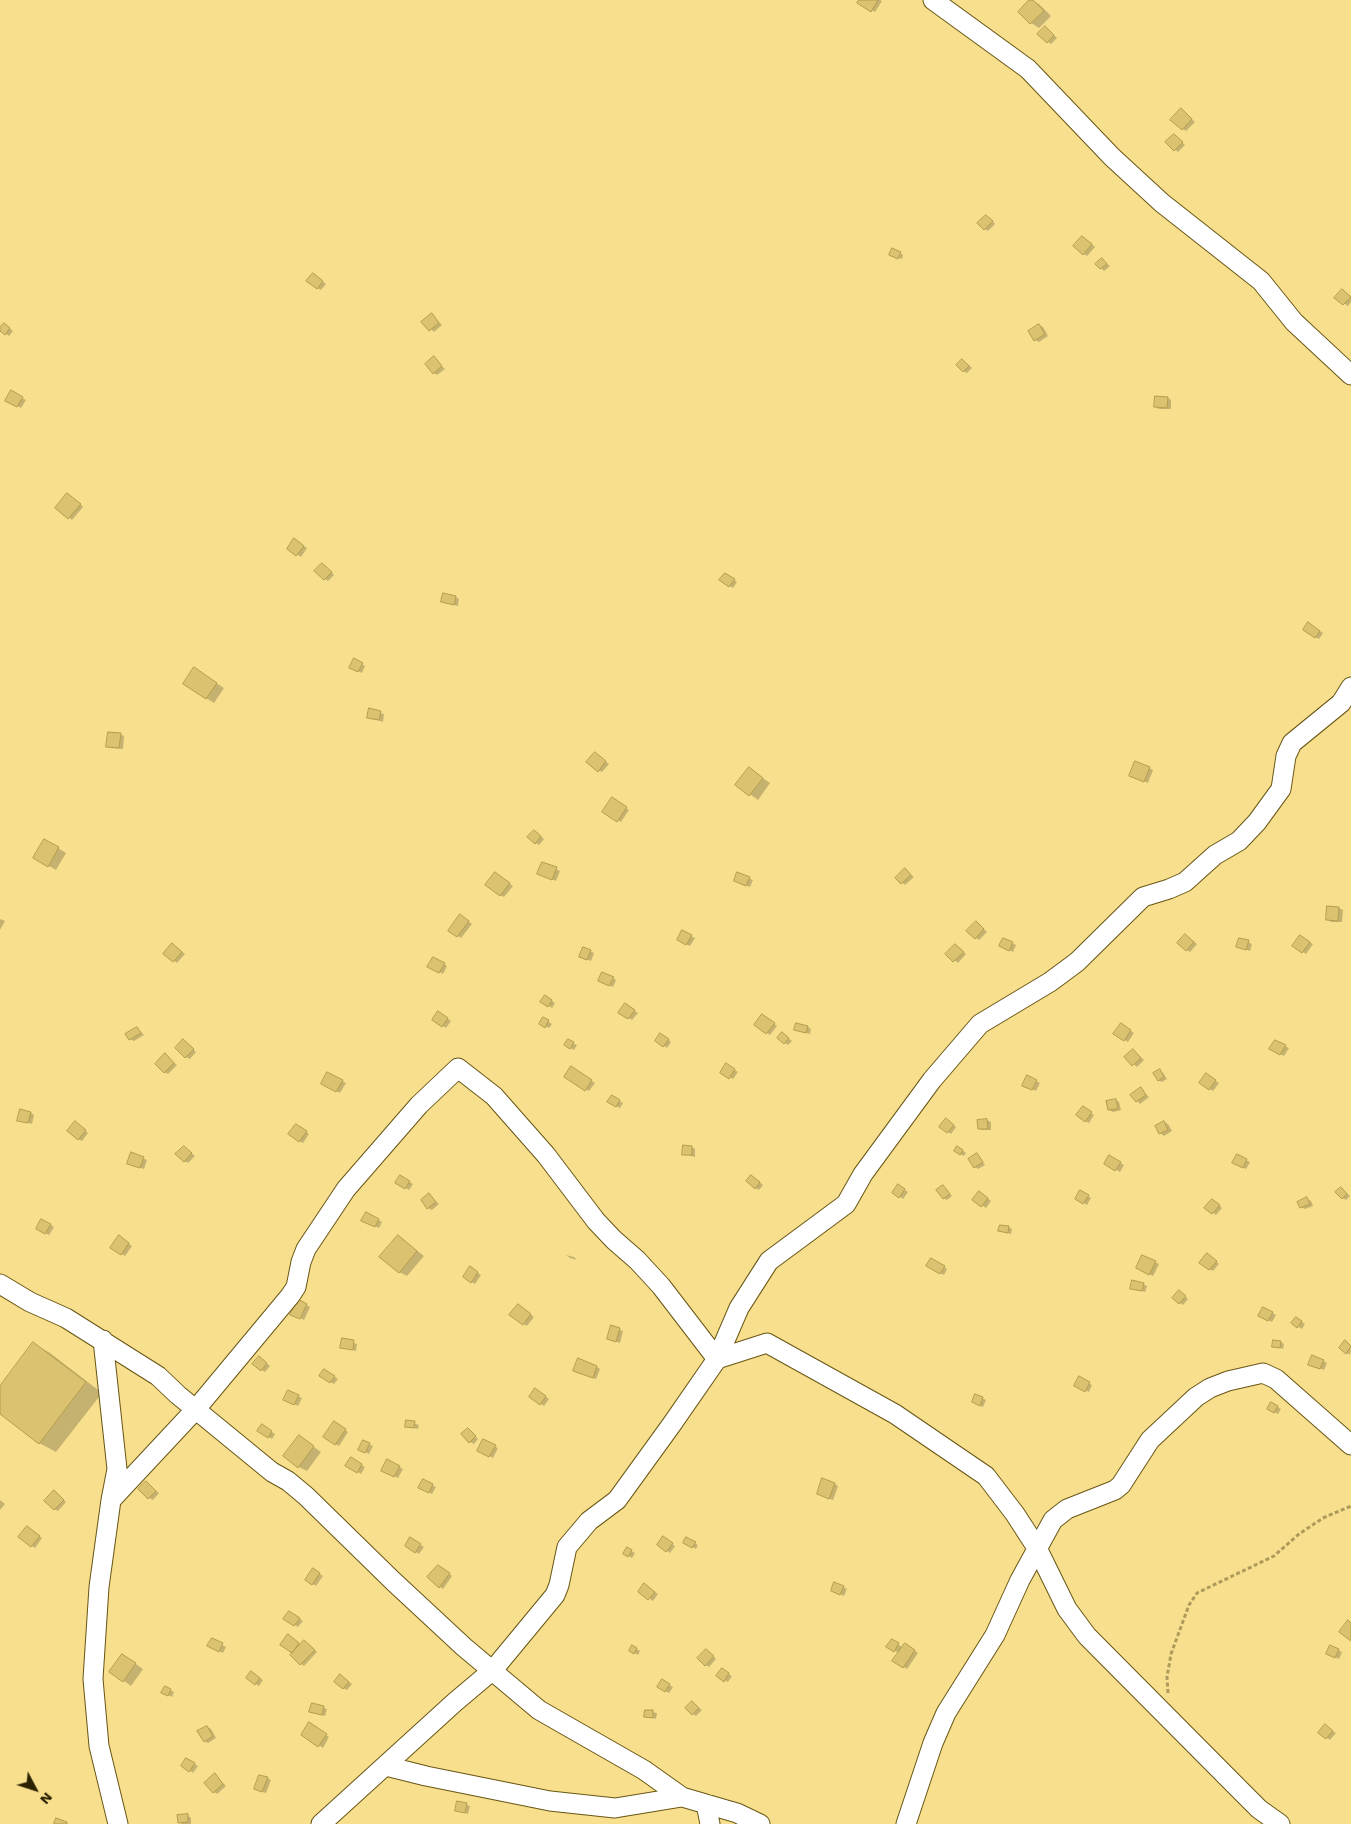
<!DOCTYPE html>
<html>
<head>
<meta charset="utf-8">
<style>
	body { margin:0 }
	#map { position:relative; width:1351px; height:1824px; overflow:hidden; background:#f7df8d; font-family:"Work Sans",sans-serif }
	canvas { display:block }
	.north { position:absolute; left:10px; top:1764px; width:50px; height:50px; -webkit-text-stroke:4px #f7df8d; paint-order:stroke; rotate:130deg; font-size:14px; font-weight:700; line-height:20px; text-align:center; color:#2b2200 }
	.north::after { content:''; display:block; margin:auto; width:18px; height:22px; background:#2b2200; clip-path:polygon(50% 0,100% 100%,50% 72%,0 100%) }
</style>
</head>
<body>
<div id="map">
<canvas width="1351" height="1824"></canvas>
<div class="north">N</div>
</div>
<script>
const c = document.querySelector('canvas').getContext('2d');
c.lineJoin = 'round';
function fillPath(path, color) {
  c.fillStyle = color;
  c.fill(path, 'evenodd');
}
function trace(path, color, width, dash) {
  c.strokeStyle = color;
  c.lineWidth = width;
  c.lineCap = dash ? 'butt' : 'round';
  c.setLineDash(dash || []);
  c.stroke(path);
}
fillPath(new Path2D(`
	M860 0H880L882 1 875 12 859 2Z
	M1032 0 1039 4 1051 16 1039 28 1031 23 1020 12Z
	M1049 30 1057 38 1051 44 1048 42Z
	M1185 112 1195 122 1186 131 1183 129Z
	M1174 135 1185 145 1178 152 1167 142Z
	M990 218 995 224 988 231 985 229Z
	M1086 239 1095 247 1087 256 1084 254Z
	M900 253 903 255 902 259 894 256Z
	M1102 260 1110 266 1104 271 1101 268Z
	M316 276 326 284 321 290 317 288Z
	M1345 293 1351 298V302L1348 306 1336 298Z
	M432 315 442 325 434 332 423 322Z
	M1039 325 1043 327 1048 336 1039 342 1035 340Z
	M7 326 13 331 9 336 6 334Z
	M434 358 445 369 437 375 434 373Z
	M963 360 972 368 967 373 963 371Z
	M11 392 26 400 21 408 7 400Z
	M1168 398 1171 400V409H1159L1155 407Z
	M71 496 83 507 72 520 57 507Z
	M298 542 307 548 301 557 288 549Z
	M325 566 334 575 328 581 325 579Z
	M725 574 737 582 733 588 721 580Z
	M456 597 459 599 458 606 442 602Z
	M1312 626 1323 633 1319 639 1315 637Z
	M354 660 365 666 362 673 350 667Z
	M202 674 224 688 214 703 184 684Z
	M370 710 384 714 383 722 368 717Z
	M120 734 124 736 123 749 111 748 108 746Z
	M599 756 609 764 602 772 598 770Z
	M1136 762 1153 770 1148 783 1134 777Z
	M750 769 770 783 758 800 737 785Z
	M612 799 629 810 621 822 604 812Z
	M537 833 544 839 539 845 536 843Z
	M45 840 66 853 56 870 35 858Z
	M543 863 560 871 556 881 542 875Z
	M905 870 914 877 905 885 897 878Z
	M738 874 753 880 750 887 739 883Z
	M499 876 513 886 504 897 500 895Z
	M1328 907 1339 908 1343 910 1342 922H1331L1327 919Z
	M464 918 472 924 461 938 450 930Z
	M0 919 5 921 0 930Z
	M976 922 987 932 979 940 976 938Z
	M683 932 695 938 690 946 678 940Z
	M1300 936 1313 944 1306 954 1294 946Z
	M1188 937 1197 944 1190 952 1187 950Z
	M1004 939 1016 945 1013 952 1001 946Z
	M1248 942 1252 944 1250 951 1241 948Z
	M956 945 966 954 958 963 947 954Z
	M176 947 185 954 177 963 165 954Z
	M590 951 594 953 591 961 584 958Z
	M434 958 447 966 443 974 429 966Z
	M603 973 616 980 613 987 603 983Z
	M549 999 555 1003 552 1008 542 1001Z
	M625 1005 638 1013 632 1020 620 1012Z
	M439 1013 451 1021 446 1028 434 1020Z
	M766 1017 777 1026 770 1035 756 1025Z
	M543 1018 552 1024 549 1028 540 1023Z
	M1121 1025 1134 1033 1128 1042 1115 1034Z
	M808 1027 811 1029 810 1034 795 1030Z
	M137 1028 144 1035 134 1041 130 1039Z
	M664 1036 671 1042 667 1048 664 1046Z
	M785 1036 792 1041 788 1045 785 1043Z
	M568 1041 577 1045 574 1050 566 1045Z
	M1275 1041 1289 1048 1284 1056 1271 1049Z
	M187 1043 196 1052 190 1059 186 1057Z
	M1133 1050 1144 1060 1137 1067 1126 1057Z
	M165 1055 177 1065 168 1074 164 1072Z
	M726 1065 738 1072 733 1079 722 1072Z
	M571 1068 595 1083 589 1091 566 1077Z
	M1160 1071 1163 1073 1167 1079 1162 1082 1158 1080Z
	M328 1074 346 1083 340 1093 323 1084Z
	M1206 1075 1219 1083 1213 1091 1200 1083Z
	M1036 1081 1040 1083 1036 1091 1027 1087Z
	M1141 1089 1149 1097 1140 1104 1132 1095Z
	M612 1096 623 1103 620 1108 609 1102Z
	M1116 1100 1119 1102 1121 1110 1113 1112 1109 1110Z
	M1086 1110 1094 1115 1089 1123 1085 1121Z
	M31 1113 34 1115 32 1124 19 1120Z
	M987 1120 991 1122V1130H982L979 1128Z
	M950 1122 956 1127 951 1134 948 1132Z
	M1164 1122 1168 1124 1172 1131 1164 1136 1160 1133 1156 1126Z
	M79 1125 88 1133 82 1141 78 1139Z
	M300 1127 309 1134 303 1143 299 1141Z
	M184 1147 195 1156 188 1163 184 1161Z
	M692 1147 695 1149V1157L683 1154Z
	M961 1149 966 1153 964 1156 960 1154Z
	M132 1154 147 1160 144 1169 132 1165Z
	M977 1154 980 1157 985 1165 978 1169 975 1167Z
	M1237 1156 1250 1162 1246 1169 1234 1163Z
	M1110 1157 1124 1165 1120 1172 1106 1163Z
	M401 1177 413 1184 409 1190 397 1182Z
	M755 1178 763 1185 759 1190 756 1188Z
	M898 1186 908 1192 903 1199 894 1192Z
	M943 1186 952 1196 947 1200 943 1198Z
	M1341 1188 1350 1196 1346 1200 1343 1198Z
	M1080 1191 1091 1198 1087 1205 1076 1198Z
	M983 1194 991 1201 986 1208 974 1200Z
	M429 1195 439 1204 432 1210 428 1208Z
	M1307 1199 1311 1201 1313 1206 1305 1209 1301 1207Z
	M1216 1202 1222 1208 1216 1215 1206 1208Z
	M367 1213 382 1222 379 1228 363 1220Z
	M42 1220 54 1227 49 1235 37 1229Z
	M1009 1227 1012 1229 1011 1234 1000 1231Z
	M398 1236 424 1256 407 1276 399 1272Z
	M119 1237 132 1246 125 1256 112 1248Z
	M566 1255 574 1257 577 1260 570 1258Z
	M1143 1256 1159 1264 1153 1276 1137 1268Z
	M1211 1257 1219 1264 1213 1271 1209 1269Z
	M931 1259 947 1269 944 1275 927 1265Z
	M470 1268 481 1275 475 1284 464 1277Z
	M1143 1284 1147 1286 1145 1292 1132 1288Z
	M1182 1294 1188 1299 1183 1305 1180 1303Z
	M298 1301 310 1307 304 1320 292 1314Z
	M522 1307 534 1317 527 1326 511 1315Z
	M1264 1308 1276 1315 1272 1322 1260 1316Z
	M1299 1320 1305 1324 1302 1329 1292 1323Z
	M612 1327 623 1331 620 1343 612 1340Z
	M343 1340 357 1344 356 1351 342 1347Z
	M1281 1342 1284 1344 1283 1349 1273 1346Z
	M34 1344 50 1353 102 1393 56 1452 39 1443 0 1412V1388Z
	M1348 1344 1351 1346 1350 1355 1340 1348Z
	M263 1360 270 1366 265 1372 262 1370Z
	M1323 1361 1327 1363 1324 1370 1313 1366Z
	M597 1367 600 1369 596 1379 578 1373Z
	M325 1371 338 1379 334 1384 321 1376Z
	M1079 1378 1092 1385 1089 1392 1075 1385Z
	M289 1392 302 1398 298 1406 285 1399Z
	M539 1392 549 1399 544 1406 531 1396Z
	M976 1395 986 1400 983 1407 973 1402Z
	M1272 1403 1281 1409 1278 1414 1269 1409Z
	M407 1421 419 1425 418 1429 406 1426Z
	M338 1425 348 1432 339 1446 335 1444Z
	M263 1426 275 1434 272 1439 259 1431Z
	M471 1432 478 1439 474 1444 470 1442Z
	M300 1437 321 1452 307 1471 299 1467Z
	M484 1441 498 1448 493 1458 479 1450Z
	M364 1442 373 1446 369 1454 360 1449Z
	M351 1459 365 1467 361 1474 347 1465Z
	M388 1461 403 1469 398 1478 383 1470Z
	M423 1481 436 1487 432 1494 420 1487Z
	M147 1483 159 1493 153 1500 149 1498Z
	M835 1484 838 1486 833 1500 822 1496Z
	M57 1494 66 1502 58 1511 54 1509Z
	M0 1500 5 1504 0 1510Z
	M30 1530 42 1538 35 1548 32 1546Z
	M411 1539 424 1547 419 1554 406 1546Z
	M687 1539 698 1545 696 1549 685 1543Z
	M667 1540 675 1546 670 1553 659 1545Z
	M627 1549 635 1553 632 1558 624 1553Z
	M442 1568 452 1576 443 1589 440 1587Z
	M314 1570 323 1576 316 1586 307 1580Z
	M648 1587 658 1594 653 1601 640 1592Z
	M843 1587 847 1589 844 1596 836 1592Z
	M293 1614 303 1621 298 1627 285 1619Z
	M291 1638 301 1645 305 1641 317 1652 304 1666 301 1664 293 1653 282 1644Z
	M212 1640 226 1647 223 1653 209 1646Z
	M892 1641 904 1648 905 1644 918 1653 907 1669 894 1661 899 1653 888 1647Z
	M633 1647 640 1651 638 1655 630 1650Z
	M1338 1650 1342 1652 1339 1659 1328 1654Z
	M709 1652 716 1659 709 1667 706 1665Z
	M130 1660 143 1669 131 1686 124 1681Z
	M722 1670 732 1676 728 1682 718 1676Z
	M255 1675 263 1680 259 1686 247 1678Z
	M344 1678 352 1684 347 1690 343 1688Z
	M662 1681 673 1687 669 1693 658 1687Z
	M166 1688 174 1692 172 1697 163 1692Z
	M693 1703 702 1710 696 1716 693 1714Z
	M313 1704 327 1709 325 1716 314 1713Z
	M646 1711 657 1713 656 1719 646 1716Z
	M309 1724 329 1737 323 1748 303 1734Z
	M207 1727 211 1729 216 1738 208 1743 204 1741Z
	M1328 1728 1336 1733 1330 1740 1319 1732Z
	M187 1759 198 1766 193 1773 183 1766Z
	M215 1775 226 1786 217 1794 214 1792Z
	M267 1778 271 1780 266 1793 259 1791Z
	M458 1802 470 1806 468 1814 457 1810Z
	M187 1815 191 1818V1824H182L179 1822Z`), '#0003');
const building = new Path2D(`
	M859 0H878L871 12 857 3Z
	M1029 0H1033L1044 11 1030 24 1018 12Z
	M1045 26 1054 35 1047 43 1037 34Z
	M1181 108 1192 119 1182 130 1170 120Z
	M1174 134 1183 142 1174 151 1165 142Z
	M986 215 993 221 984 230 977 223Z
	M1082 236 1092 244 1083 255 1073 246Z
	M892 248 901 252 898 259 889 255Z
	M1102 258 1107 264 1100 269 1095 264Z
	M313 273 323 281 317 289 306 281Z
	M1342 289 1351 297 1343 305 1334 298Z
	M432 313 439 323 429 331 421 322Z
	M4 323 10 328 5 335 0 331V327Z
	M1039 324 1045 334 1034 341 1028 331Z
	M434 356 442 366 433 374 425 364Z
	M962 359 969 366 963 372 956 365Z
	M11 390 23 397 17 407 5 401Z
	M1155 396 1168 397 1167 408 1154 407Z
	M67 493 81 504 68 519 55 508Z
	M294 538 304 546 296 556 287 549Z
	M322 563 332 572 324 580 314 571Z
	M725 573 735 579 729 587 719 580Z
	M443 593 456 596 454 605 441 602Z
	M1308 622 1320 631 1315 638 1303 630Z
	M354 658 363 663 358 672 349 668Z
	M194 667 217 683 206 699 183 684Z
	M369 708 381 711 379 720 367 718Z
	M108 732 121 733 119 748 106 747Z
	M595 752 606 761 598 772 586 762Z
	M1135 761 1150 767 1144 782 1129 776Z
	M749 767 763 778 749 796 735 785Z
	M612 797 627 807 617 822 602 812Z
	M534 830 541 836 535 844 527 837Z
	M44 839 59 847 48 867 33 858Z
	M542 862 557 867 552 880 537 874Z
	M905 868 911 875 901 884 895 878Z
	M495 872 510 883 500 896 485 885Z
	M737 872 750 877 746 886 734 881Z
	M1327 906 1339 907 1338 921 1326 920Z
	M460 914 469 921 457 937 448 931Z
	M976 921 984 929 975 939 966 931Z
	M682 930 692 935 686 945 677 940Z
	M1185 934 1194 942 1186 951 1177 943Z
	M1300 935 1310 942 1302 953 1292 946Z
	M1003 938 1013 942 1009 951 999 946Z
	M1239 938 1249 940 1246 950 1236 947Z
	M172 943 182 952 173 962 163 954Z
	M955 944 964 952 953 962 945 954Z
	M583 947 591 950 587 960 579 957Z
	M433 957 445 963 439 973 427 967Z
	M602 972 614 977 609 986 598 981Z
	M545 995 552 1000 548 1007 540 1002Z
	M625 1003 635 1010 628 1019 618 1013Z
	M438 1011 448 1018 442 1027 432 1020Z
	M762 1014 775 1023 766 1034 754 1025Z
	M543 1017 549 1020 545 1028 539 1024Z
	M796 1023 808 1026 806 1033 794 1030Z
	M1121 1023 1131 1030 1124 1041 1113 1034Z
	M137 1027 141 1033 129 1040 125 1034Z
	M782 1032 789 1038 784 1044 777 1038Z
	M660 1033 669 1039 663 1047 655 1041Z
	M183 1039 194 1049 185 1058 175 1048Z
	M568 1039 574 1042 570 1049 564 1045Z
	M1275 1040 1286 1045 1280 1055 1269 1049Z
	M1133 1049 1141 1058 1132 1066 1124 1057Z
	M165 1053 174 1063 164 1073 155 1064Z
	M726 1063 735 1069 729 1079 720 1073Z
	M571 1066 592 1080 585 1091 564 1077Z
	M1160 1069 1164 1077 1158 1081 1153 1073Z
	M327 1072 343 1080 336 1092 321 1084Z
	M1206 1073 1216 1080 1209 1090 1199 1083Z
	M1027 1075 1037 1080 1032 1090 1022 1086Z
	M1141 1087 1146 1095 1136 1102 1130 1095Z
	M612 1095 620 1100 616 1107 607 1102Z
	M1116 1099 1118 1109 1108 1110 1106 1101Z
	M1083 1106 1092 1112 1085 1122 1076 1115Z
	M20 1109 31 1112 28 1123 17 1121Z
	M946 1118 954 1125 947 1133 939 1127Z
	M987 1119 988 1129H978L977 1120Z
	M75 1121 86 1130 78 1140 67 1131Z
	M1164 1121 1168 1130 1159 1134 1155 1126Z
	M296 1124 307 1131 299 1142 288 1134Z
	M683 1145 692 1146V1155H682Z
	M184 1146 192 1153 184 1162 175 1154Z
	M957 1146 963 1150 960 1155 954 1151Z
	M131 1152 144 1157 140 1168 127 1164Z
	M977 1153 983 1162 974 1168 968 1159Z
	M1237 1154 1247 1159 1243 1168 1232 1163Z
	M1109 1155 1121 1162 1115 1171 1104 1164Z
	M400 1175 410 1181 405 1189 395 1183Z
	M751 1175 760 1182 755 1189 746 1181Z
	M898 1184 905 1189 899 1198 892 1193Z
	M943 1185 950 1194 943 1199 936 1190Z
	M1341 1187 1347 1194 1342 1199 1335 1192Z
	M1080 1190 1089 1195 1083 1204 1075 1199Z
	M979 1191 988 1198 981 1207 972 1200Z
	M429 1193 436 1202 427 1209 421 1200Z
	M1307 1197 1310 1204 1300 1208 1297 1202Z
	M1212 1199 1220 1205 1212 1214 1204 1208Z
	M366 1212 379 1219 375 1227 361 1221Z
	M41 1219 51 1224 45 1234 36 1229Z
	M1000 1225 1009 1226 1008 1233 998 1231Z
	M119 1235 129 1243 121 1255 110 1248Z
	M398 1235 417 1251 399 1273 379 1257Z
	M1207 1253 1217 1261 1209 1270 1199 1263Z
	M1142 1255 1156 1261 1149 1275 1136 1268Z
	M931 1258 945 1266 940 1274 926 1266Z
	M470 1266 478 1272 471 1283 463 1277Z
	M1132 1280 1144 1283 1142 1291 1130 1289Z
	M1179 1290 1186 1296 1179 1304 1172 1298Z
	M298 1299 307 1304 300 1319 290 1315Z
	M518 1304 531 1314 523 1325 509 1315Z
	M1263 1307 1273 1312 1268 1321 1258 1316Z
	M1296 1317 1302 1321 1297 1328 1291 1323Z
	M611 1325 620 1328 616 1342 607 1339Z
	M342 1338 354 1340 353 1350 340 1348Z
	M1273 1340 1281 1341 1280 1348 1272 1347Z
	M1345 1340 1351 1346 1346 1354 1339 1348Z
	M33 1342 86 1382 39 1444 0 1414V1386Z
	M1312 1355 1324 1360 1320 1369 1308 1365Z
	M259 1356 267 1363 261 1371 252 1364Z
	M578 1358 597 1366 593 1378 573 1371Z
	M324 1369 335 1376 330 1383 319 1376Z
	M1079 1376 1090 1382 1085 1392 1074 1386Z
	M535 1388 546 1396 540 1405 529 1397Z
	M288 1390 299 1395 294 1405 283 1400Z
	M975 1394 983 1397 980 1406 972 1402Z
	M1271 1402 1278 1406 1274 1413 1267 1409Z
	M406 1420 415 1421 414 1428 405 1427Z
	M334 1421 346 1429 335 1445 323 1437Z
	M262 1424 272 1431 268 1438 257 1431Z
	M468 1428 476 1436 469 1443 461 1434Z
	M299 1435 314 1446 298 1468 283 1456Z
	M483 1439 496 1445 489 1457 477 1451Z
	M363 1440 370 1443 365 1453 358 1450Z
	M351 1457 362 1464 357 1473 345 1466Z
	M387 1459 400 1466 394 1477 381 1471Z
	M822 1478 835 1483 829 1499 817 1494Z
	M423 1479 433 1484 429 1493 418 1488Z
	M146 1481 156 1491 148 1499 138 1489Z
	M54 1490 64 1500 54 1510 44 1501Z
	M27 1526 40 1536 31 1547 18 1537Z
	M663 1536 673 1543 666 1552 657 1545Z
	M410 1537 421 1544 415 1553 405 1546Z
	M686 1537 696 1542 692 1548 683 1543Z
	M627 1547 632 1550 628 1557 623 1554Z
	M438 1565 450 1573 439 1588 427 1577Z
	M313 1568 320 1573 312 1585 305 1580Z
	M834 1582 844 1586 840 1595 831 1591Z
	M644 1583 655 1592 648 1600 638 1592Z
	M289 1611 300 1618 294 1626 283 1619Z
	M1348 1620 1351 1623V1641L1339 1632Z
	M288 1634 299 1643 292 1653 280 1645Z
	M212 1638 223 1643 219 1652 207 1646Z
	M892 1639 899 1643 894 1652 886 1647Z
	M304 1640 315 1650 300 1665 290 1655Z
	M905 1643 915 1650 903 1668 892 1661Z
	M632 1645 637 1648 634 1654 629 1651Z
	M1330 1645 1339 1649 1335 1658 1326 1654Z
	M706 1649 714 1656 705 1666 697 1658Z
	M122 1654 136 1663 123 1682 109 1672Z
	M722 1668 729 1673 724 1682 716 1676Z
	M251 1671 260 1678 255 1685 246 1678Z
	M340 1674 349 1682 343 1689 334 1682Z
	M662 1679 670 1684 665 1692 657 1687Z
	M165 1686 171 1689 168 1696 161 1693Z
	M692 1701 699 1708 692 1715 685 1708Z
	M312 1703 324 1706 322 1715 309 1712Z
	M645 1710H653V1718L644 1717Z
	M309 1722 327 1734 318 1747 301 1735Z
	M1325 1724 1333 1731 1326 1739 1318 1733Z
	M207 1726 213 1736 204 1742 197 1731Z
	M186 1758 195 1763 189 1772 181 1766Z
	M215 1773 223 1784 213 1793 204 1783Z
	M259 1775 268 1777 262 1792 254 1789Z
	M457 1801 467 1803 465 1813 455 1811Z
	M188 1814V1822L178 1823 177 1815Z
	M56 1818 67 1822V1824H54Z`);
fillPath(building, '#dac271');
trace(building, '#b49d4b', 1);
const street = new Path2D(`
	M933 0 1028 69 1112 157 1162 203 1261 281 1294 322 1351 375
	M0 1284 30 1302 66 1318 158 1376 178 1395 272 1472 288 1481 306 1496 393 1581 464 1647 539 1710 644 1770 682 1797 737 1813 760 1824
	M103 1340 117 1469 111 1500 99 1587 93 1679 99 1746 118 1824
	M111 1500 196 1409 290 1296 296 1287 301 1262 306 1249 346 1189 419 1105 458 1068 494 1096 546 1155 596 1221 614 1240 637 1260 661 1286 717 1359 767 1343 895 1414 986 1476 1015 1514 1037 1548 1067 1609 1087 1636 1241 1791 1259 1809 1280 1824
	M386 1766 426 1776 550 1801 615 1808 682 1797
	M706 1804 710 1824
	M321 1824 455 1702 493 1670 517 1641 555 1595 559 1585 567 1547 589 1521 617 1500 672 1424 717 1359 739 1308 769 1261 846 1204 863 1174 932 1080 980 1024 1050 982 1077 962 1143 897 1169 889 1185 882 1215 855 1239 841 1257 822 1281 789 1286 756 1292 743 1341 703 1351 687
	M906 1824 933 1743 946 1713 995 1635 1020 1580 1053 1520 1067 1509 1115 1490 1121 1485 1150 1440 1196 1397 1210 1388 1228 1381 1263 1373 1276 1379 1351 1445`);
trace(street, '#685615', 21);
trace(new Path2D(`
	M1168 1693 1167 1677 1171 1654 1189 1605 1197 1593 1274 1556 1299 1534 1323 1518 1351 1506`), '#ae9b5b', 3, [4, 2.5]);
trace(street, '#fff', 19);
</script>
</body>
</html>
